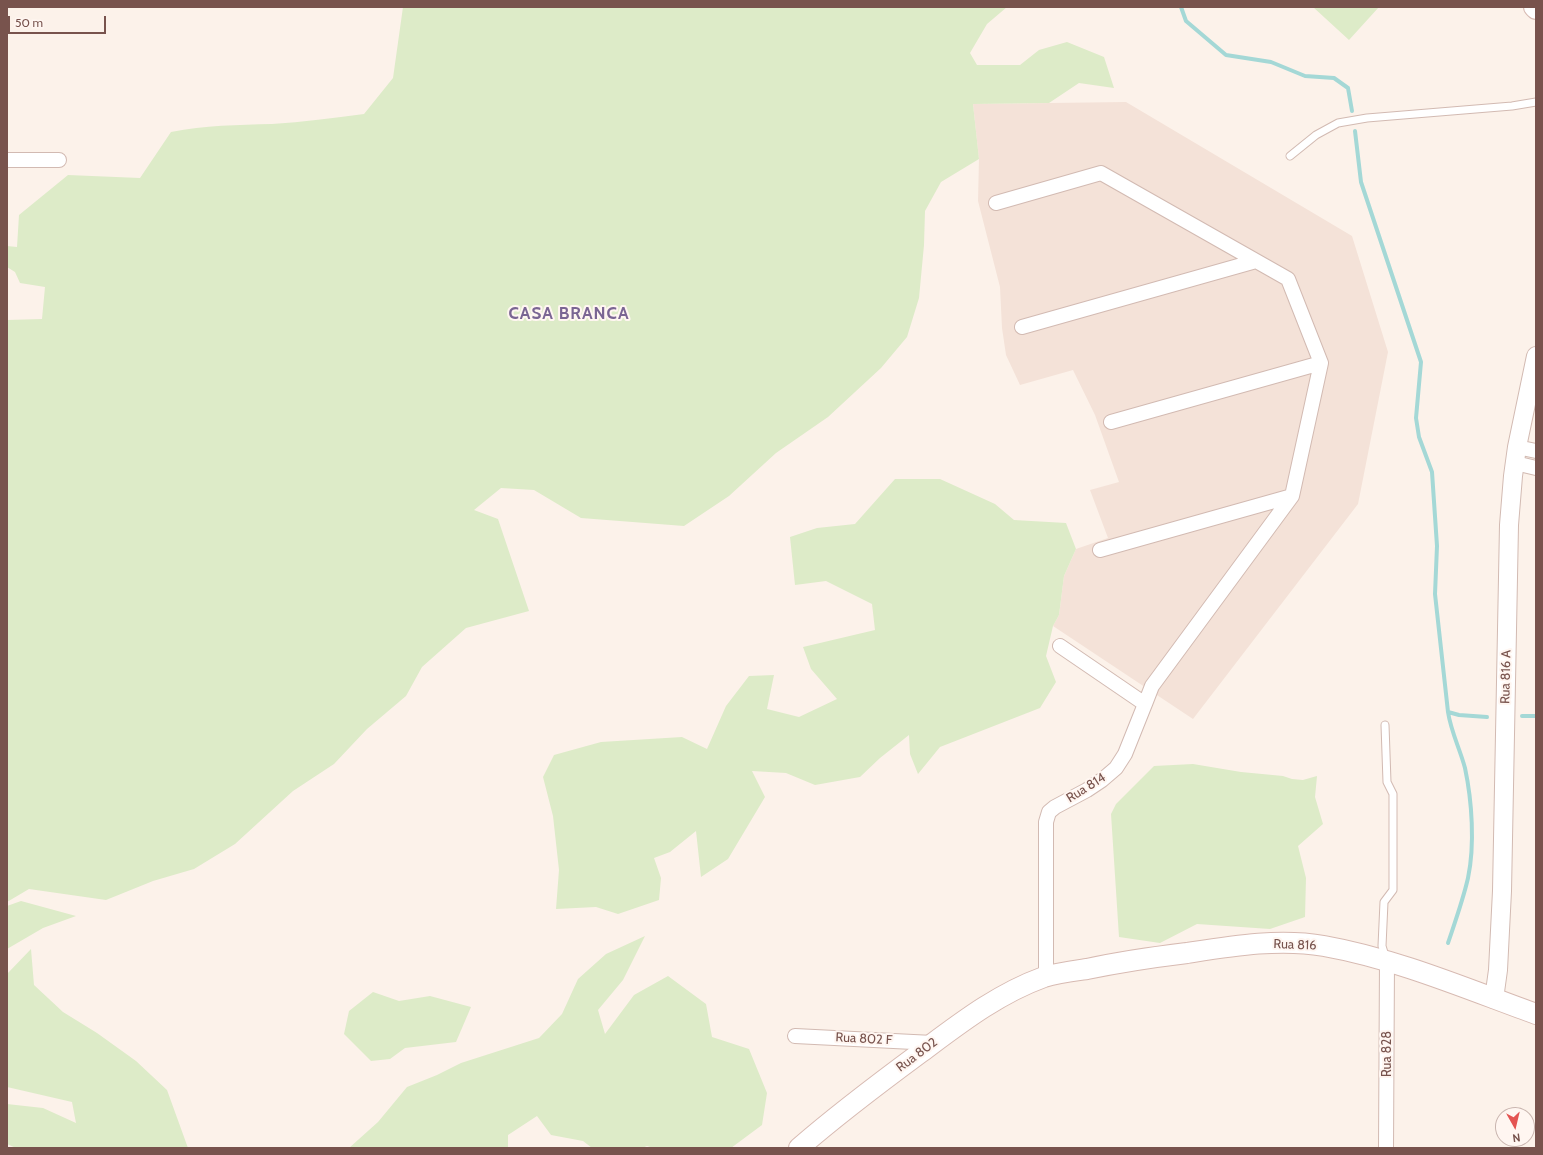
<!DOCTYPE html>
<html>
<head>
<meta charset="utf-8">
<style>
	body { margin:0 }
	#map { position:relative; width:1543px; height:1155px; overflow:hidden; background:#fcf2ea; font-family:Cabin,sans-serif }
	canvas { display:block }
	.frame { position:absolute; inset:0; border:8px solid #78534d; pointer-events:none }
	.north { position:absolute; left:1495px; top:1107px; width:40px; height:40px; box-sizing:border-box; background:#fff6f1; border:1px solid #c9b5af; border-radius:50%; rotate:172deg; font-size:11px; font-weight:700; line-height:16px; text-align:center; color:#78534d }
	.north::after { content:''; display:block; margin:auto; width:14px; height:18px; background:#e45452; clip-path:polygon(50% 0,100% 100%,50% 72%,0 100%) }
	.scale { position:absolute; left:8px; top:16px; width:98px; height:18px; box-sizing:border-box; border:2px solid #78534d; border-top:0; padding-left:5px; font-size:12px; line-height:14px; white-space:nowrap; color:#78534d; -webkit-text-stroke:3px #fff6f1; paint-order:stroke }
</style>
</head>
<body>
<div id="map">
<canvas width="1543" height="1155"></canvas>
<div class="frame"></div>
<div class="north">N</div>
<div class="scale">50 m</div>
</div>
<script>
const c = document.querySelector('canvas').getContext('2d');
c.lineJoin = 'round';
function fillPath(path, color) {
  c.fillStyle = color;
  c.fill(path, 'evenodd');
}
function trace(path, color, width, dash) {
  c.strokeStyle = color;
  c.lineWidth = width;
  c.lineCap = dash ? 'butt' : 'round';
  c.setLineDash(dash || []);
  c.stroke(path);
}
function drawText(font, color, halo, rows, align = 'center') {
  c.font = font + ' Cabin,sans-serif';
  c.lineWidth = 4;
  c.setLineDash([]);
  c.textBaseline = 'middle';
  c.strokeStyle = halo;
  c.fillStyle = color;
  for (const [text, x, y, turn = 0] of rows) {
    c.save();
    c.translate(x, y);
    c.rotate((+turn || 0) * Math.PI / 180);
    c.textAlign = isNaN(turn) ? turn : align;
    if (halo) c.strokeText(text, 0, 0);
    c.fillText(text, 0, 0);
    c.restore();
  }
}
fillPath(new Path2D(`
	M1126 102 1352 236 1388 352 1358 504 1193 719 1053 626 1059 615 1064 576 1076 549 1108 538 1090 490 1119 482 1095 415 1073 370 1020 385 1006 355 1002 328 1000 287 978 201 979 159 973 104Z`), '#f4e2d8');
fillPath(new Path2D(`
	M403 7H1007L987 24 970 53 977 65H1020L1039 50 1067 42 1104 57 1114 88 1079 83 1049 103 973 104 979 159 941 182 925 211 924 245 919 298 907 337 881 368 828 417 776 453 729 496 684 526 581 518 534 490 501 488 474 510 498 519 529 611 466 628 422 667 406 696 367 729 334 764 293 791 235 844 194 869 153 881 106 900 29 889 7 902V320L42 319 45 287 20 283 15 272 7 267V246L17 247 19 215 68 175 140 178 171 132C205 125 238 125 272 124 303 122 333 118 364 114L393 78Z
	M1313 7H1379L1349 40Z
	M895 479H940L995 504 1014 520 1066 523 1076 549 1064 576 1059 615 1053 626 1046 656 1056 682 1040 708 940 747 918 774 910 754 909 735 880 758 860 777 815 785 786 773 752 771 765 797 728 859 701 877 696 831 670 852 654 858 661 878 659 900 618 914 596 907 556 909 559 870 553 816 543 777 554 755 601 742 682 737 707 749 726 706 749 676 774 675 767 709 799 717 837 699 811 669 803 647 875 630 872 604 826 581 795 585 790 537 817 528 855 524Z
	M1193 764 1241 772 1283 776 1292 779 1303 780 1317 776 1315 797 1323 824 1298 846 1306 878 1305 917 1270 929 1197 924 1160 943 1119 937 1111 814 1116 804 1154 766Z
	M21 901 76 916 43 928 7 949V906Z
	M645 936 623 980 598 1010 605 1034 634 995 668 976 706 1004 712 1037 749 1049 767 1093 762 1125 731 1148H653L647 1146 642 1148H592L583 1141 551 1135 537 1116 508 1135V1148H349L378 1122 407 1087 437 1075 461 1063 539 1038 562 1014 578 979 606 954Z
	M31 949 34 985 63 1012 97 1033 136 1061 167 1090 188 1148H16L7 1144V1104L43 1108 76 1123 72 1102 7 1087V974Z
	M373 992 399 1001 430 996 471 1007 456 1042 405 1048 390 1059 371 1061 344 1034 349 1011Z`), '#ddebc8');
trace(new Path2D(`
	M1181 7 1186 21 1226 55 1271 62 1305 76 1334 78 1348 88 1352 111
	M1355 131 1361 182 1421 362 1416 418 1419 437 1432 472 1437 546 1435 594 1448 712 1459 715 1487 717
	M1522 716H1536
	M1448 943C1455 922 1463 900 1468 878 1475 845 1472 801 1465 768 1460 749 1451 732 1448 712`), '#a4d8d6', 4);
const service = new Path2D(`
	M1290 156 1316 135 1338 123 1367 118 1512 106 1536 102
	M1385 725 1387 782 1393 794V890L1384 902 1382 946 1386 959`);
const minor = new Path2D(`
	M7 160H59
	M996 203 1101 173 1288 279 1321 363 1292 496 1152 686 1145 704
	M1022 327 1256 261
	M1111 422 1321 363
	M1517 447 1536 451
	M1515 463 1536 468
	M1100 550 1292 496
	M1046 977V822L1049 812 1055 807 1087 790 1102 780 1116 768 1125 754 1145 704 1060 646
	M795 1036 933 1043
	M1386 1148 1387 961`);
const tertiary = new Path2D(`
	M1494 999 1498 970 1502 891 1509 525 1513 476 1517 447 1536 356`);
const secondary = new Path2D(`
	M1534 7 1536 9
	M799 1148C838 1114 878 1084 920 1053 959 1024 997 994 1044 977 1057 973 1073 971 1087 969 1120 962 1154 957 1187 953 1232 946 1279 938 1324 946 1397 959 1467 989 1536 1014`);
trace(service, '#d2bab2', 9);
trace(minor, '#d2bab2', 16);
trace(tertiary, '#d2bab2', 20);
trace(secondary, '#d7bab2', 22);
trace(service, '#fff', 7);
trace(minor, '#fff', 14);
trace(tertiary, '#fff', 18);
trace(secondary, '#fff', 20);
drawText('13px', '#78534d', '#fff6f1', [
	["Rua 816 A",1506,677,-89],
	["Rua 814",1086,788,-32],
	["Rua 816",1295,945,2],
	["Rua 802 F",864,1039,3],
	["Rua 828",1387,1054,-90],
	["Rua 802",917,1055,-37]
]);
c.letterSpacing = '1px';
drawText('bold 17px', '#7a6593', '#fff6f1', [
	["CASA BRANCA",569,314]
]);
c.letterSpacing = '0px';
</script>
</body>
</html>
